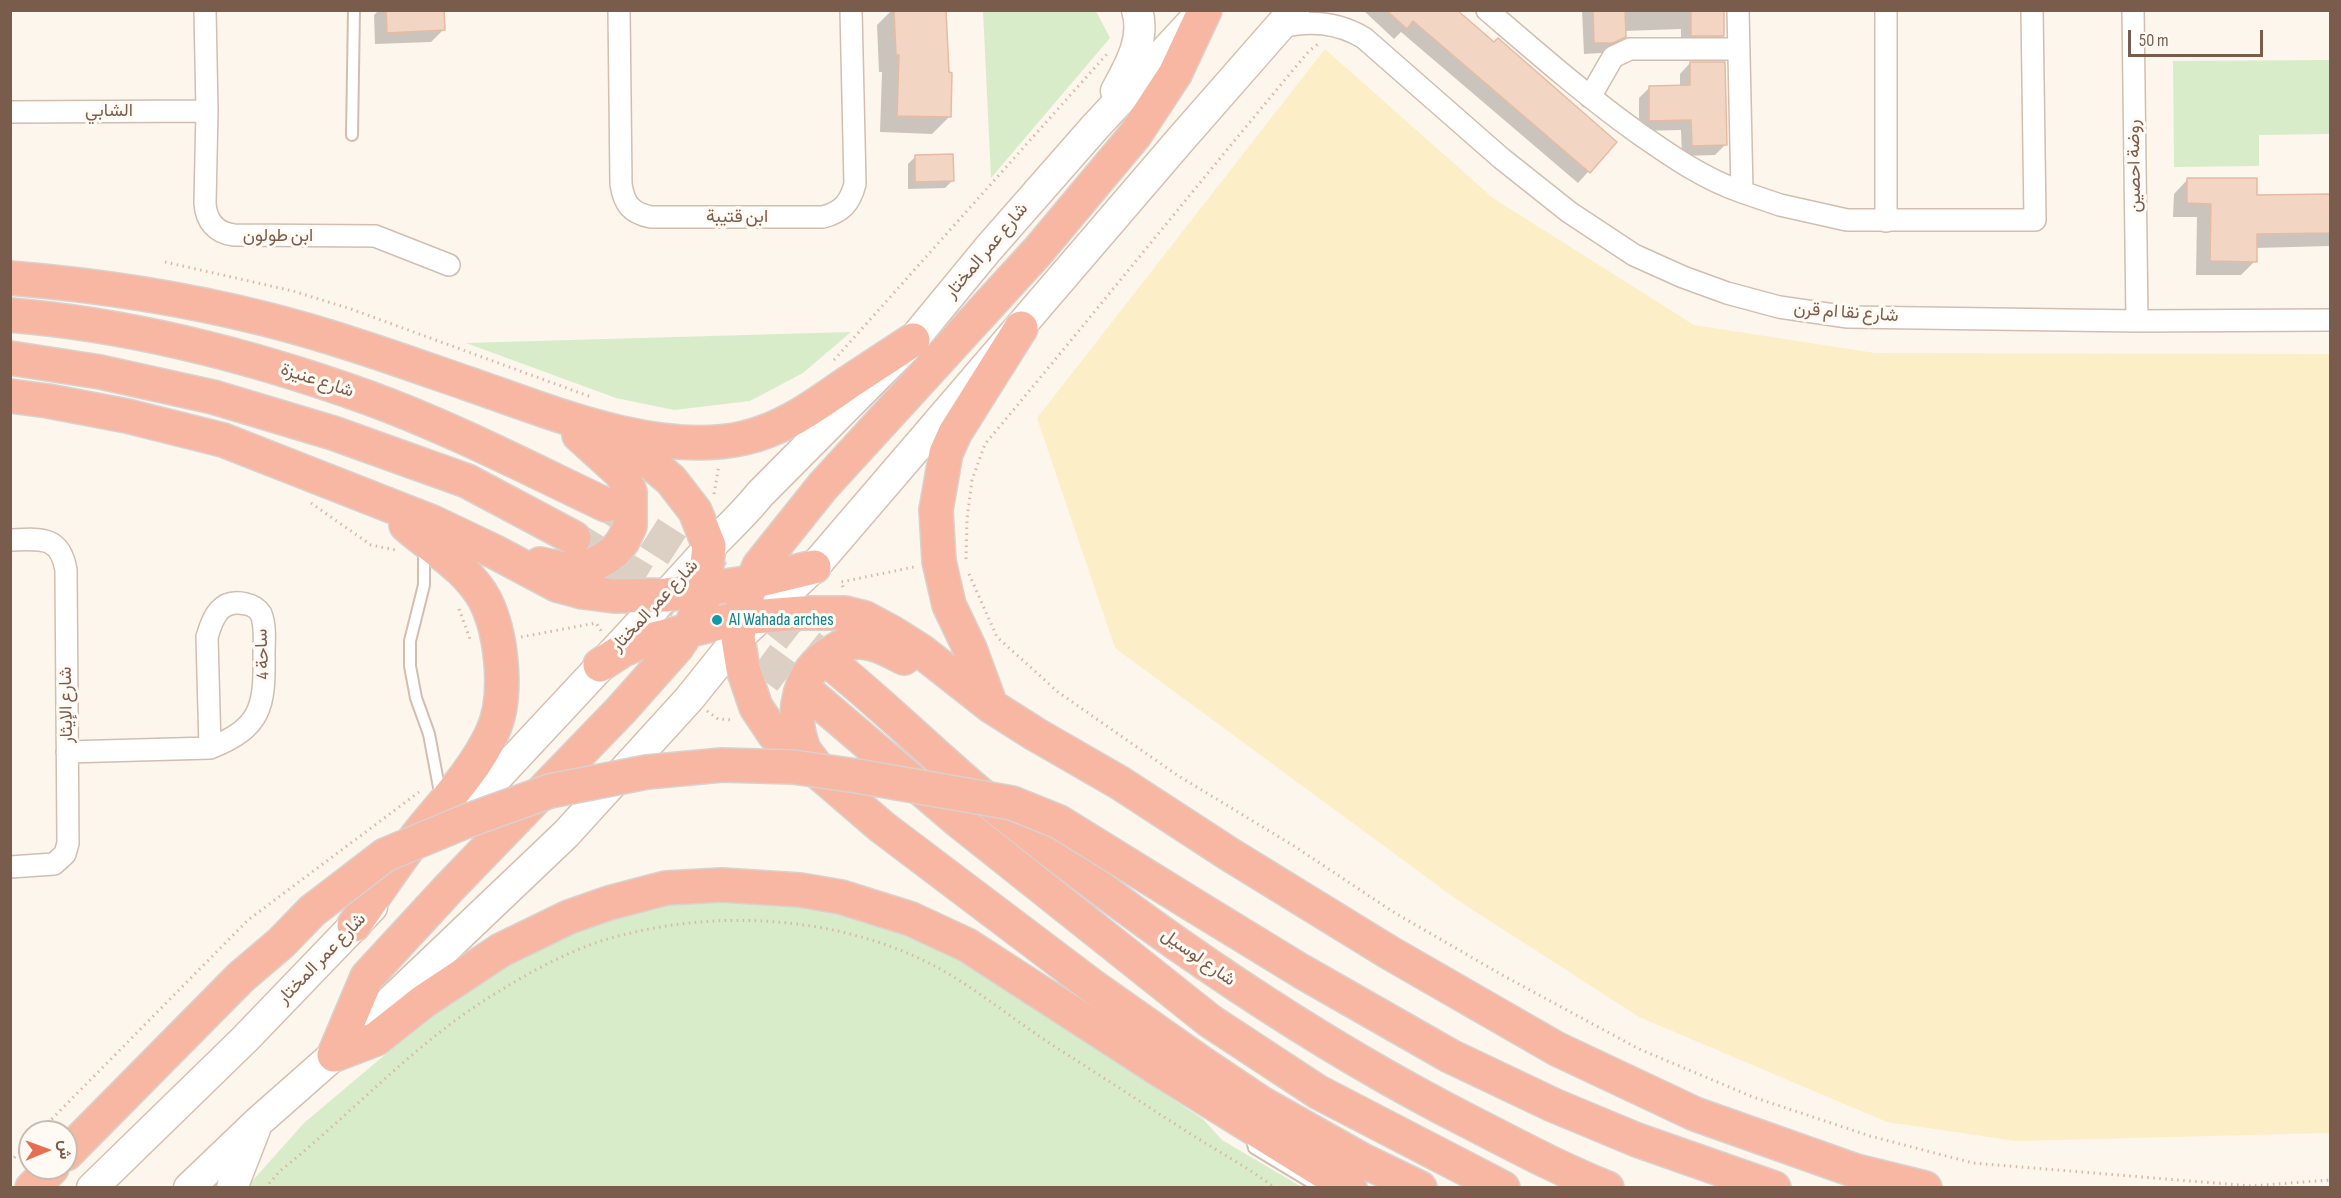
<!DOCTYPE html>
<html>
<head>
<meta charset="utf-8">
<style>
	body { margin:0 }
	#map { position:relative; width:2341px; height:1198px; overflow:hidden; background:#fdf6ec; font-family:"Sofia Sans Condensed",Vazirmatn,sans-serif }
	canvas { display:block }
	.frame { position:absolute; inset:0; border:12px solid #7a5c4d; pointer-events:none }
	.north { position:absolute; left:18px; top:1120px; width:60px; height:60px; box-sizing:border-box; background:#fffaf3; border:2px solid #cabbb1; border-radius:50%; rotate:89deg; font-size:16px; font-weight:700; line-height:24px; text-align:center; color:#7a5c4d }
	.north::after { content:''; display:block; margin:auto; width:21px; height:27px; background:#e76f51; clip-path:polygon(50% 0,100% 100%,50% 72%,0 100%) }
	.scale { position:absolute; left:2128px; top:30px; width:135px; height:27px; box-sizing:border-box; border:3px solid #7a5c4d; border-top:0; padding-left:8px; font-size:18px; line-height:21px; white-space:nowrap; color:#7a5c4d; -webkit-text-stroke:4px #fffaf3; paint-order:stroke }
</style>
</head>
<body>
<div id="map">
<canvas width="2341" height="1198"></canvas>
<div class="frame"></div>
<div class="north">ش</div>
<div class="scale">50 m</div>
</div>
<script>
const c = document.querySelector('canvas').getContext('2d');
c.lineJoin = 'round';
function fillPath(path, color) {
  c.fillStyle = color;
  c.fill(path, 'evenodd');
}
function trace(path, color, width, dash) {
  c.strokeStyle = color;
  c.lineWidth = width;
  c.lineCap = dash ? 'butt' : 'round';
  c.setLineDash(dash || []);
  c.stroke(path);
}
function drawText(font, color, halo, rows, align = 'center') {
  c.font = font + ' "Sofia Sans Condensed",Vazirmatn,sans-serif';
  c.lineWidth = 6;
  c.setLineDash([]);
  c.textBaseline = 'middle';
  c.strokeStyle = halo;
  c.fillStyle = color;
  for (const [text, x, y, turn = 0] of rows) {
    c.save();
    c.translate(x, y);
    c.rotate((+turn || 0) * Math.PI / 180);
    c.textAlign = isNaN(turn) ? turn : align;
    if (halo) c.strokeText(text, 0, 0);
    c.fillText(text, 0, 0);
    c.restore();
  }
}
fillPath(new Path2D(`
	M983 11H1096L1110 38 991 178Z
	M2330 60V134L2259 135V166L2174 167 2173 61Z
	M851 332 803 373 750 401 674 410 616 398 466 343Z
	M717 901 800 905 876 920 946 949 1203 1119 1222 1140 1302 1187 246 1188 304 1123 451 999 500 965 580 926 663 906Z`), '#d8ecc9');
fillPath(new Path2D(`
	M1325 49 1493 198 1694 325 1875 353 2330 354V1133L2016 1141 1887 1122 1639 1017 1456 899 1115 648 1037 418Z`), '#fcefc7');
fillPath(new Path2D(`
	M379 10H442L443 30 431 42 375 44 374 15Z
	M892 10H944L949 117 932 134 880 132 882 72H879L877 25Z
	M1363 10H1454L1615 142 1578 183 1401 32 1394 39Z
	M1582 10H1722L1723 36 1711 47H1681V29L1624 31 1625 36 1613 48 1601 53 1584 54Z
	M1690 63 1726 144 1715 155 1682 156 1681 130 1639 131V98L1650 87H1680V74Z
	M915 157 953 180 945 188 908 189V164Z
	M2188 179 2255 197 2330 195V246L2255 248V261L2241 275H2196L2197 217H2173L2174 194Z`), '#0003');
const building = new Path2D(`
	M386 10H444L445 30 387 33Z
	M894 10H946L949 72 952 73 951 117 897 116 899 55H896Z
	M1386 10H1457L1494 42 1498 38 1617 142 1590 173 1413 21 1407 29Z
	M1593 10H1625L1626 37 1613 43H1594Z
	M1691 10H1724V36H1691Z
	M1690 62H1725L1727 145 1692 146 1691 120 1649 121V86L1690 85Z
	M953 154 954 181 915 182V155Z
	M2187 178H2257V195L2331 194V233L2257 234V262L2210 261 2211 204 2187 203Z`);
fillPath(building, '#f3d5c3');
trace(building, '#e6bba3', 1.5);
trace(new Path2D(`
	M608 506 740 591 832 664
	M574 538 680 602
	M721 629 811 695`), '#dcd0c4', 33, [33, 16]);
const lane = new Path2D(`
	M352 135 354 10
	M424 549V585L410 641V666L416 698 429 734 441 798
	M1251 1136 1254 1148 1317 1186`);
const street = new Path2D(`
	M205 10 207 111 205 203C206 221 216 233 234 235L375 236 449 265
	M619 10 621 184C624 204 631 213 651 217H823C842 212 850 203 855 184L851 10
	M1487 10C1536 52 1585 95 1638 133 1671 156 1704 179 1742 192
	M1738 10 1742 192 1780 205 1847 220H2035L2032 10
	M1886 10V221
	M2133 10 2137 321
	M1280 27C1310 20 1337 22 1364 38L1501 158 1569 212 1634 255 1683 277 1727 293 1779 307 1848 317 2137 321 2330 320
	M1590 97 1613 57 1630 49H1739
	M10 112 207 111
	M10 540C40 539 60 535 66 570L68 843 65 854 54 864 10 867
	M67 752 210 748C261 728 265 707 264 655 264 643 266 626 261 614 258 609 252 605 246 604 221 598 213 616 207 637L210 748`);
const secondary = new Path2D(`
	M1116 91C1129 67 1146 39 1137 10
	M448 830C531 740 616 651 698 560 718 537 741 518 760 494L913 340 988 249 1095 127 1197 17
	M92 1188 245 1039 372 907
	M189 1188 258 1122 334 1055 566 834 689 699 738 638 814 567 1181 139 1294 10
	M232 1188 255 1129`);
const highway = new Path2D(`
	M1205 10 1175 74 1135 135 1038 251 823 486 759 566 744 603 740 618 738 638 743 669 756 707 774 734 882 827 1095 988 1200 1062 1261 1103 1362 1160 1420 1188
	M10 278C96 285 182 298 265 319 333 336 400 360 466 383 548 411 657 458 744 438 784 429 816 405 849 382 870 368 892 354 913 340
	M10 315C132 325 255 357 369 398 451 428 528 468 606 505
	M10 358 100 372 213 397 333 433 467 481 574 538
	M10 396 48 401 127 416 223 440 432 522 495 552 557 585 583 592 614 596 666 595 752 582 814 567
	M540 564 568 570 590 566 604 559 615 551 623 541 630 526V492L622 474 579 435
	M832 664C887 708 937 759 992 804 1141 924 1299 1035 1470 1122 1515 1145 1559 1169 1607 1188
	M600 665 623 650 641 642 740 618 802 613H845L865 618 891 632 921 651 991 706 1035 734 1120 783 1229 854 1390 953 1557 1049 1695 1114 1856 1171 1925 1188
	M811 695 960 822 1210 1021 1318 1092 1503 1188
	M991 706 970 649 949 605 939 561 936 510 946 453 955 433 1021 328
	M816 766C812 760 805 753 803 747 790 713 799 671 831 653 839 647 850 641 861 642 877 643 890 651 904 658
	M1198 908 1301 971 1450 1056 1553 1105 1637 1140 1774 1188
	M354 925C376 894 397 862 420 832 445 801 475 770 492 733 509 698 502 634 485 600 467 567 433 549 406 525
	M334 1055 376 1039 424 1001 501 950 569 917 609 903 666 888 722 885 800 890 841 897 911 919 967 945 1160 1070 1350 1188
	M334 1055 367 977 450 887 621 710 677 647 689 629 703 601 709 546 695 511 671 480 652 464 611 439
	M66 1154 241 977
	M32 1188 52 1168`);
trace(lane, '#d1beb0', 14);
trace(street, '#d1beb0', 24);
trace(secondary, '#d6c0b0', 33);
trace(highway, '#dad1cd', 36);
trace(new Path2D(`
	M165 262 293 291 351 309 591 397
	M834 360 1107 54
	M714 494 719 465
	M311 503 371 545 396 550
	M966 559 967 519 972 480 985 444C1094 314 1200 181 1309 51L1318 44
	M969 574 997 637 1058 692 1177 775 1294 846 1395 913 1504 976 1639 1049 1753 1097 1870 1136 1973 1163 2251 1186 2330 1180
	M843 587 841 582 914 567
	M459 609 470 639
	M521 637 596 623 602 632
	M707 711 718 719 734 720
	M39 1132 248 920 419 792
	M10 1162 30 1142
	M265 1188 280 1171C353 1113 417 1040 498 992 530 972 565 953 601 941 711 907 841 914 942 970 982 993 1018 1023 1057 1048 1104 1078 1150 1108 1197 1138 1223 1154 1250 1169 1275 1188`), '#d9b8a5', 3, [1.5, 4.5]);
trace(lane, '#fff', 10);
trace(street, '#fff', 21);
trace(secondary, '#fff', 30);
trace(highway, '#f7b7a3', 33);
const highwayBridge = new Path2D(`
	M241 977 281 943 312 911 385 855 464 822 550 791 647 772 722 765 793 767 857 776 1012 803 1059 822 1198 908`);
trace(highwayBridge, '#dad1cd', 36, []);
trace(highwayBridge, '#f7b7a3', 33);
for (const [x, y, r, color] of [
	[717,620,6,"#0f9aa8"]
]) {
  const dot = new Path2D();
  dot.arc(x, y, r, 0, 2 * Math.PI);
  c.fillStyle = color;
  c.fill(dot);
  trace(dot, '#fffaf3', 2);
}
drawText('18px', '#7a5c4d', '#fffaf3', [
	["الشابي",109,111],
	["روضة احصين",2135,166,-91],
	["ابن قتيبة",737,217],
	["ابن طولون",278,236],
	["شارع عمر المختار",987,251,-50],
	["شارع نقا ام قرن",1846,313,4],
	["شارع عنيزة",317,381,18],
	["شارع عمر المختار",655,606,-47],
	["ساحة 4",263,654,-92],
	["شارع الإيثار",67,705,-91],
	["شارع لوسيل",1198,958,35],
	["شارع عمر المختار",322,959,-46]
]);
drawText('18px', '#0d838f', '#fffaf3', [
	["Al Wahada arches",729,620]
], 'left');
</script>
</body>
</html>
